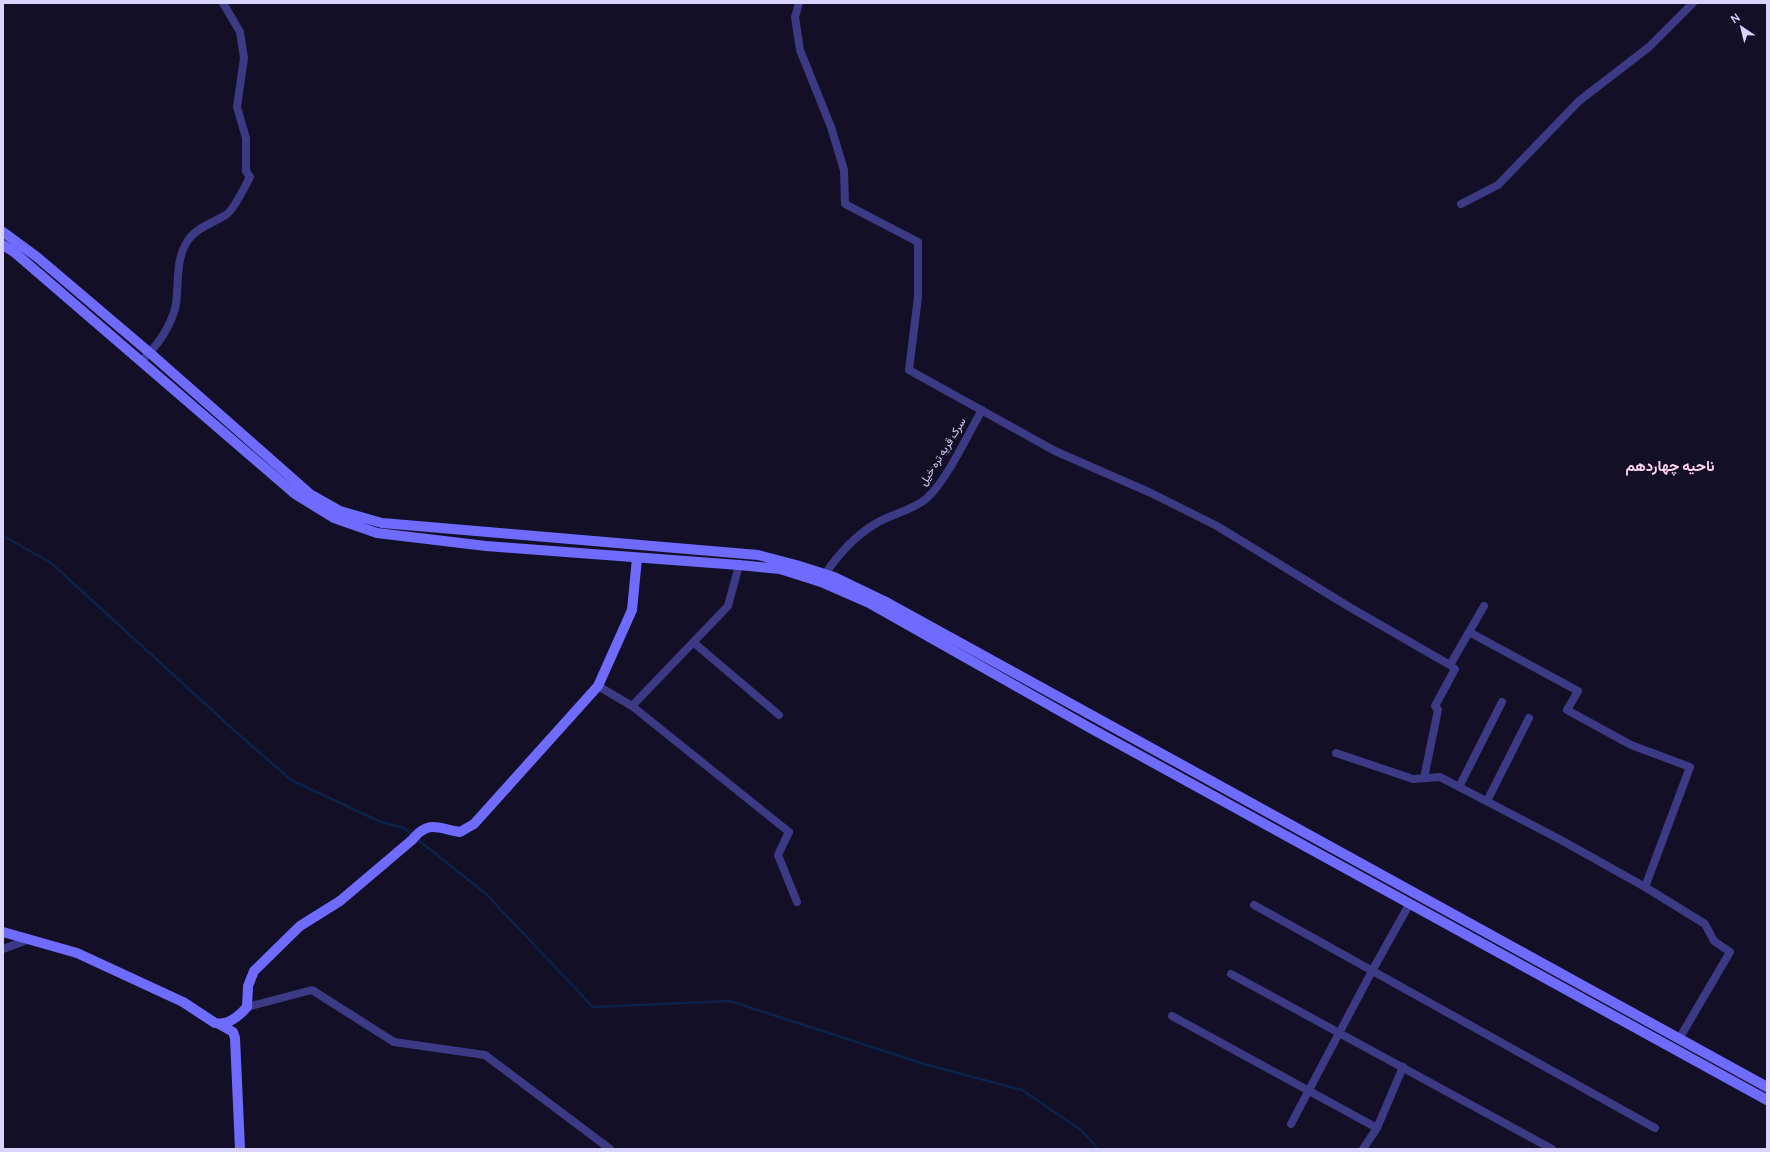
<!DOCTYPE html>
<html>
<head>
<meta charset="utf-8">
<style>
	body { margin:0 }
	#map { position:relative; width:1770px; height:1152px; overflow:hidden; background:#130f26; font-family:Manrope,sans-serif }
	canvas { display:block }
	.frame { position:absolute; inset:0; border:4px solid #d9d4ff; pointer-events:none }
	.north { position:absolute; left:1722px; top:8px; width:40px; height:40px; -webkit-text-stroke:3px #130f26; paint-order:stroke; rotate:325deg; font-size:11px; font-weight:700; line-height:16px; text-align:center; color:#d9d4ff }
	.north::after { content:''; display:block; margin:auto; width:14px; height:18px; background:#d9d4ff; clip-path:polygon(50% 0,100% 100%,50% 72%,0 100%) }
</style>
</head>
<body>
<div id="map">
<canvas width="1770" height="1152"></canvas>
<div class="frame"></div>
<div class="north">N</div>
</div>
<script>
const c = document.querySelector('canvas').getContext('2d');
c.lineJoin = 'round';
function trace(path, color, width, dash) {
  c.strokeStyle = color;
  c.lineWidth = width;
  c.lineCap = dash ? 'butt' : 'round';
  c.setLineDash(dash || []);
  c.stroke(path);
}
function drawText(font, color, halo, rows, align = 'center') {
  c.font = font + ' Manrope,Vazirmatn,sans-serif';
  c.lineWidth = 4;
  c.setLineDash([]);
  c.textBaseline = 'middle';
  c.strokeStyle = halo;
  c.fillStyle = color;
  for (const [text, x, y, turn = 0] of rows) {
    c.save();
    c.translate(x, y);
    c.rotate((+turn || 0) * Math.PI / 180);
    c.textAlign = isNaN(turn) ? turn : align;
    if (halo) c.strokeText(text, 0, 0);
    c.fillText(text, 0, 0);
    c.restore();
  }
}
trace(new Path2D(`
	M3 536 50 562 236 732 291 780 381 822 404 828 413 836
	M417 839 486 894 593 1007 730 1001 924 1064 1022 1090 1081 1130 1098 1149`), '#0c2248', 2.5);
trace(new Path2D(`
	M799 3 795 17 800 50 831 127 844 170 845 204 918 242V297L909 370 1055 451 1151 493 1217 526 1351 608 1450 665 1455 669 1435 706 1438 710 1424 778
	M1461 204 1498 185 1579 101 1649 47 1693 3
	M141 361C157 347 172 325 176 304 179 282 175 258 189 239 197 227 216 222 227 214 235 208 245 186 250 177L246 171V138L237 107 244 58 240 32 223 3
	M825 574C838 555 855 536 875 524 891 514 912 511 927 498 947 480 968 434 982 410
	M1469 632 1578 691 1567 710 1631 745 1690 767 1645 887
	M693 642 779 715
	M1450 665 1484 606
	M598 686 632 706 789 832 778 855 797 902
	M632 706 728 606 739 565
	M1336 753 1413 779 1440 777 1561 840 1645 887 1705 924 1714 941 1730 952 1679 1039
	M1459 787 1502 702
	M1487 801 1529 718
	M1254 905 1655 1128
	M3 949 27 940
	M1231 974 1552 1149
	M247 1007 312 990 394 1042 485 1055 610 1149
	M1172 1016 1377 1128
	M1291 1124 1372 971 1410 903
	M1363 1149 1377 1128 1403 1067`), '#3d3a85', 8);
trace(new Path2D(`
	M3 232 37 257 150 353 310 494 340 511 382 523 758 555 796 565 834 577 884 601 1767 1087
	M3 245 14 252 295 494 334 518 377 533 486 546 739 565 780 569 821 582 869 603 1090 728 1767 1100
	M3 932 77 953 183 1002 215 1023C228 1026 240 1015 247 1007L248 986 254 971 300 926 340 901 412 840C429 819 438 829 460 832L474 824 598 686 632 610 637 558
	M219 1024 233 1032 235 1038 240 1149`), '#6f6bff', 10);
drawText('11px', '#d9d4ff', '#130f26', [
	["سرک قریه تره خیل",943,452,-58]
]);
drawText('bold 15px', '#ffd6f0', '#130f26', [
	["ناحیه چهاردهم",1670,467]
]);
</script>
</body>
</html>
